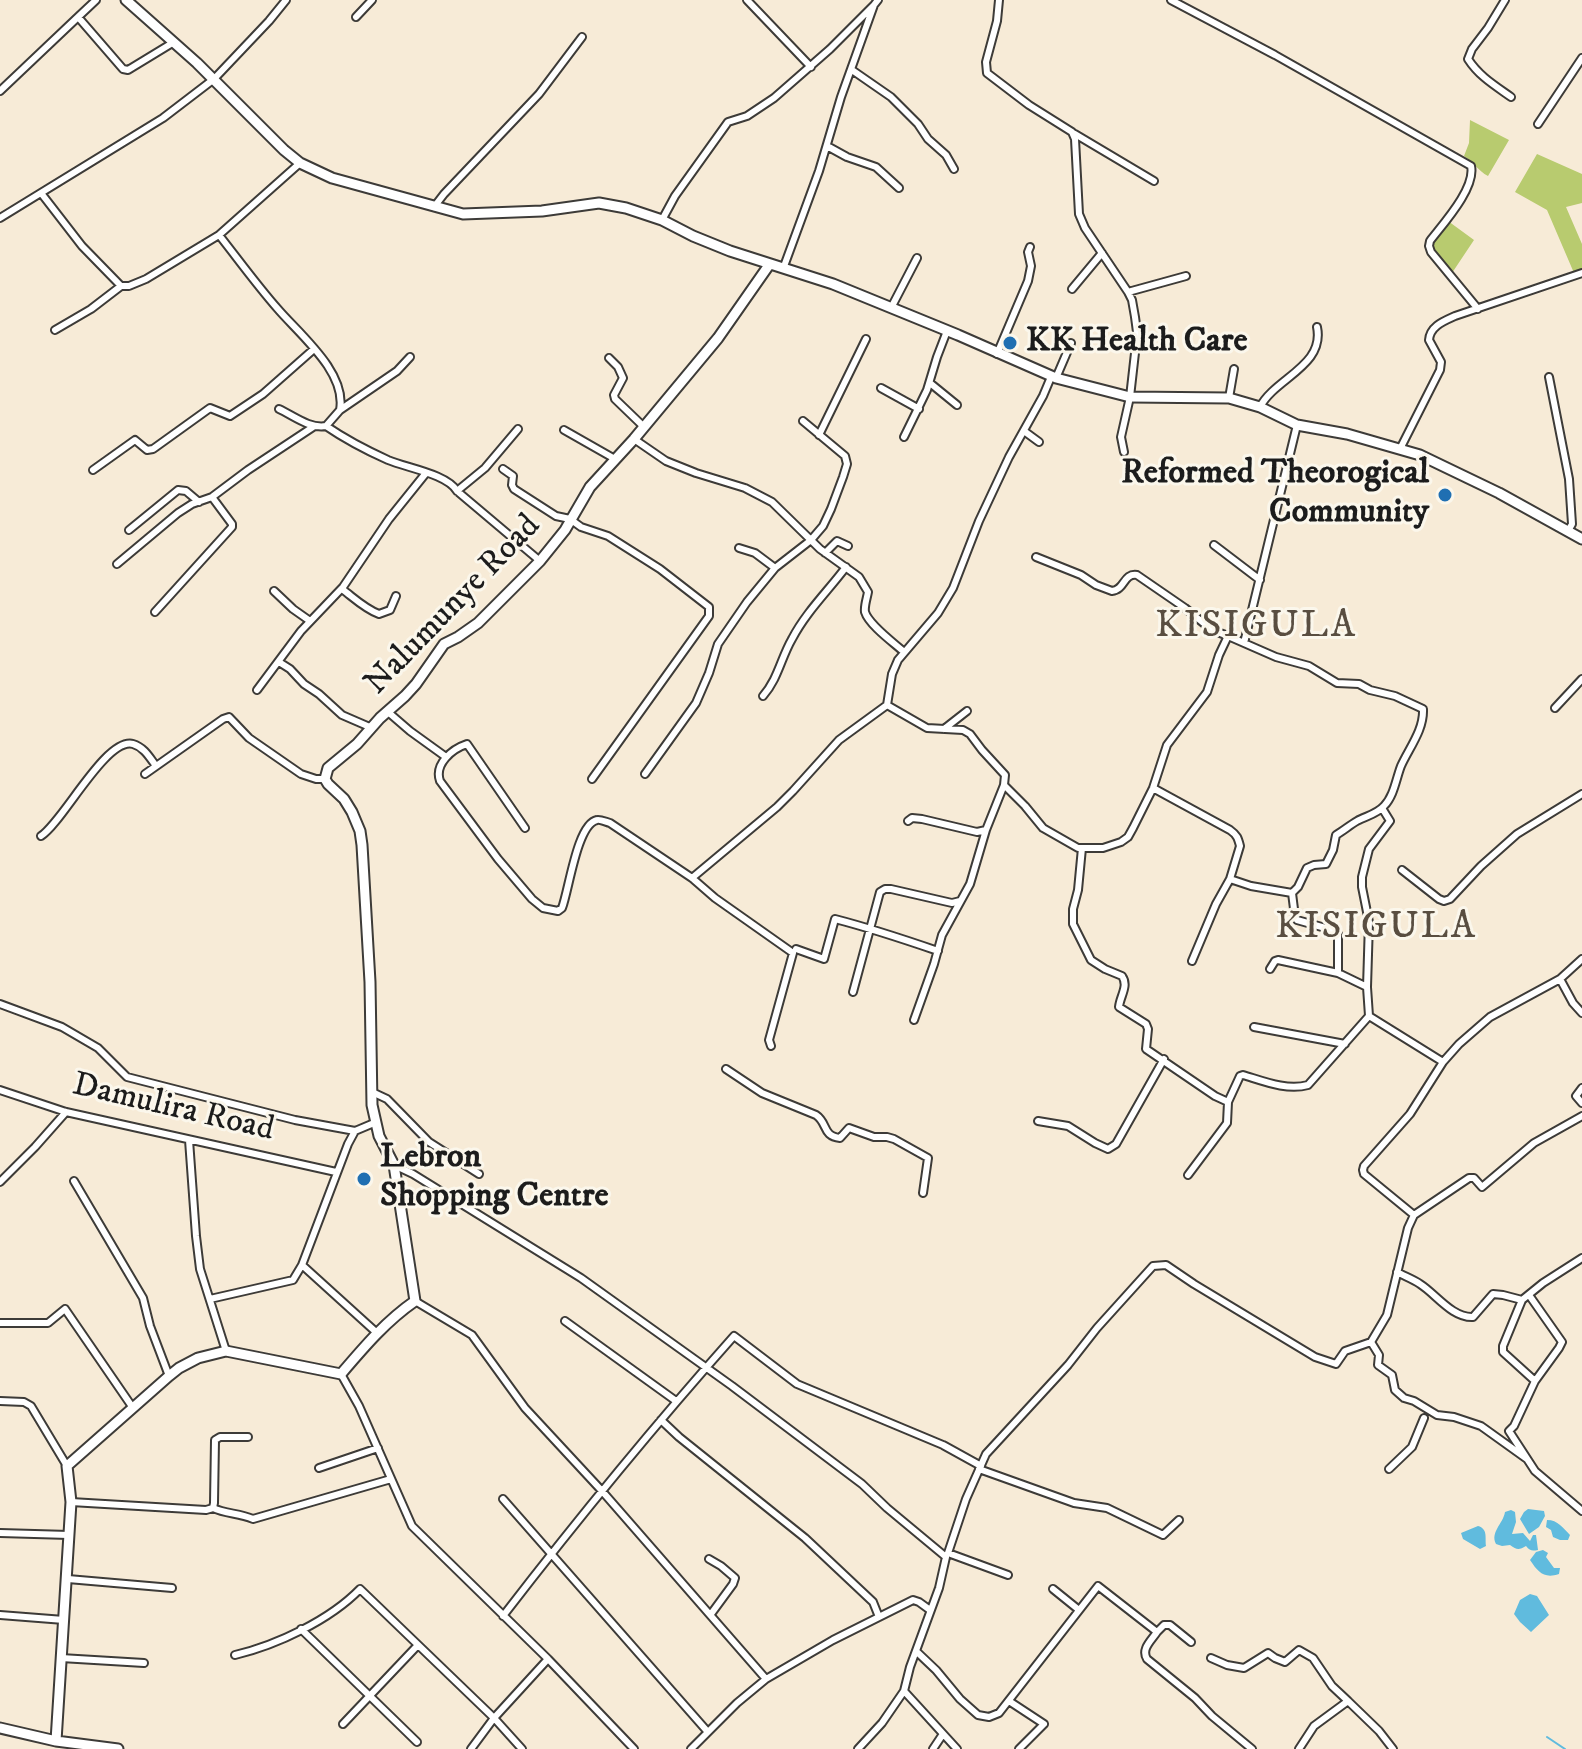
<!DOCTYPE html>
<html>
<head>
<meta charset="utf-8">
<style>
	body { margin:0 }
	canvas { display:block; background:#f7ebd7 }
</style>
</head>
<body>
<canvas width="1582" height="1749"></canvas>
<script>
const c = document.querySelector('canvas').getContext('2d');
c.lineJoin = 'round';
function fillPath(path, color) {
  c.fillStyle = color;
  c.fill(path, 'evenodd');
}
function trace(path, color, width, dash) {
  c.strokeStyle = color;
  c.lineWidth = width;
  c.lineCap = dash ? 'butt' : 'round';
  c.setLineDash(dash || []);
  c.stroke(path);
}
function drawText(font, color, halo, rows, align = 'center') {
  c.font = font + ' "IM FELL DW Pica",serif';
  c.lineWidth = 6;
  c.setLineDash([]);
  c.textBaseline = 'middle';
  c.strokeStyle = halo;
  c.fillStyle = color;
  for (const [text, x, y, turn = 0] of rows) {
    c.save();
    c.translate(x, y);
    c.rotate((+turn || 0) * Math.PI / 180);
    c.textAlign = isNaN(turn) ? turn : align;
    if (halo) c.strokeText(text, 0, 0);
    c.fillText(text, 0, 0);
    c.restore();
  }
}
fillPath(new Path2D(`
	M1470 120 1509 140 1488 176C1478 171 1474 162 1464 156L1469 143Z
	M1537 154 1582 174V203L1566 207 1582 244V271L1574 273 1547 210 1515 192Z
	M1448 221 1474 240 1452 273 1434 253 1431 244Z`), '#b8cb6f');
fillPath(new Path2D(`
	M1528 1509 1544 1511 1545 1516 1539 1527 1529 1534 1520 1519 1524 1512Z
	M1511 1510 1515 1512 1516 1522 1512 1534 1523 1533 1530 1541 1533 1535H1536L1538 1550C1532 1551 1530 1551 1526 1546 1519 1550 1517 1550 1510 1545L1502 1546 1496 1544C1490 1532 1503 1524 1505 1512Z
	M1547 1520C1558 1520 1563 1528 1570 1535L1568 1540H1560L1553 1537 1551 1530 1546 1527Z
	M1478 1526C1488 1529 1485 1537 1486 1546L1480 1549 1463 1539 1461 1533Z
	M1543 1550 1548 1553 1546 1557 1554 1568H1560L1559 1574C1544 1579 1538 1572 1530 1560L1536 1552Z
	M1530 1594 1537 1596 1549 1615 1531 1632 1520 1622 1514 1614 1520 1600Z`), '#60bbde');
trace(new Path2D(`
	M1547 1737 1565 1749`), '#60bbde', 2);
const street = new Path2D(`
	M96 0 78 17 123 69 128 70 174 42
	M747 0 811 67
	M999 0 997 21 986 62 987 73 1029 105 1072 132 1075 139 1079 214 1085 228 1128 292 1132 300 1135 317 1137 332 1136 344 1130 397 1121 437 1124 452
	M1171 0 1275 55 1471 166C1476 188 1443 224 1430 241L1429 246 1431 252 1478 309
	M1505 0 1488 28 1472 49 1468 59C1479 76 1494 85 1511 97
	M356 17 372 0
	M852 70 891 97 918 124 928 139 946 155 954 169
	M0 91 78 17
	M1538 124 1582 58
	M1075 134 1154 181
	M827 146 847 157 876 167 899 188
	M41 193 82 246 121 286H129L146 279 219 235 300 163
	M434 207 444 194 539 94 582 37
	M0 218 163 118 214 79 269 21 286 0
	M662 220 675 196 728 122 747 116 774 98 830 49 874 5
	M219 235C238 259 256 284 277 308 299 334 347 372 340 410L326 426C310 429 294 416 279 409
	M783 269 819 171 841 97 874 5 878 0
	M1072 289 1102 253
	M1128 292 1186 276
	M891 308 917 258
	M55 330 91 309 121 286
	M997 354 1028 281 1031 266 1028 252 1030 247
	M609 358 618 367 623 378 614 395 615 399 644 427
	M1549 377 1569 479 1572 524 1568 531
	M1056 378 1071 343
	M930 383 957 405
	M881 388 919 409
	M1229 398 1234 369
	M1260 407C1275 378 1325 366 1317 327
	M340 410 397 371 410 357
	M326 426C345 439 368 451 388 460 407 468 447 474 457 491L540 561
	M564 430 615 459
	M1024 431 1039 442
	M819 435 866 339
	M904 437 927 390 937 357 947 331
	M634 439 666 461 696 473 745 488 772 502 820 549 859 577 868 592C867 598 864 606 865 612 869 625 894 643 904 652
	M1400 449 1440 370 1441 362 1429 340C1430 326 1444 321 1455 316L1582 273
	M503 469 513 476 512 485 514 489 556 516 570 519 581 527 608 536 660 569 709 607V616L592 779
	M93 470 135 440 147 450 153 449 210 408 230 416 263 394 314 349
	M457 491 485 468 518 429
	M129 530 178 490 186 491 199 502
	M1214 545 1260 580
	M739 548 755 553 775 568
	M825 553 837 541 848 546
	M1036 557 1081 575 1096 585 1112 591C1125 590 1123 573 1137 575L1185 608 1212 630 1228 636
	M117 564 178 513 192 504 212 497 248 470 313 427
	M342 589C354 598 365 609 379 614L390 610 396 596
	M274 591 293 609 310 621
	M155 612 232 527V524L212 497
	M1244 643 1276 657 1309 666 1337 683 1359 684 1370 690 1395 696 1423 709C1424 730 1409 748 1401 766 1396 779 1394 796 1384 806 1377 814 1366 816 1357 821 1350 825 1343 831 1336 835L1333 850 1326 864 1314 865 1307 868 1298 887 1292 893
	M279 662 290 669 304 684 319 694 342 715 372 728
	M257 690 301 631 343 587 389 519 426 473
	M763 696C778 679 781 658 792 639 806 612 828 591 846 567
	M887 705 927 728 963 730 970 734 982 750 1005 775 1004 785 986 830 970 884 942 935 934 964 914 1020
	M1555 708 1582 679
	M388 712 410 731 446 757
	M944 729 967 711
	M145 774 223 719 229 717 249 738 301 774 316 779H325
	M645 774 696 703 709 673 718 644 747 602 775 568 811 540 823 526 831 509 843 477 847 464 845 456 803 421
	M1004 785 1025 806 1043 828 1078 848H1103L1121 842 1128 837 1133 828 1153 788 1167 745 1207 692 1219 655 1228 636 1244 643 1297 425
	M1153 788 1230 830C1237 835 1238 838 1240 846L1230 879 1216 904 1192 961
	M908 821 912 818 922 819 977 832 986 830
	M525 828 467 744C452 749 434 764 440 781L498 859 532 899 543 908 558 911 562 908C569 890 577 824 597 820 600 819 606 822 610 823L692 878 715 898 793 953 769 1040 771 1046
	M41 836C63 822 106 737 133 744 144 747 150 758 156 766
	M1082 848 1078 890 1073 909V924L1091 960 1105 969 1122 976C1129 986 1120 996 1119 1007L1146 1024 1148 1029 1146 1049 1215 1096 1228 1102 1227 1123 1188 1175
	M1402 870 1439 899 1444 901 1450 899 1481 866 1517 834 1582 794
	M692 878 777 807 793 791 839 740 887 705 892 674 898 660 938 613 953 588 979 521 1009 457 1043 396 1051 377
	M796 949 824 959 835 919C870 928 903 939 938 951
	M1270 969 1275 961 1278 960 1338 973
	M1560 979 1573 1003 1582 1013
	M1367 987 1369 922 1362 887V877L1369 849 1390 821 1382 808
	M853 992 880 892 885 889H891L952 903 960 901
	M0 1004 62 1027 98 1048 127 1077 295 1120 355 1131
	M1369 1016 1443 1062
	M1254 1027 1345 1044
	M726 1069 762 1093 816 1115C828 1123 822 1136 840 1138L849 1128 874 1137H887L894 1139 928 1158 923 1193
	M1582 1088 1576 1096 1582 1103
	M0 1090 66 1112 336 1172
	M372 1092 387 1099 429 1142 479 1174
	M1228 1102 1240 1076 1243 1075C1263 1081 1287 1091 1308 1085L1369 1016 1367 987 1338 973V934L1336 931 1297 920 1295 917 1292 893 1251 886 1230 879
	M1038 1121 1068 1126 1095 1143 1108 1149 1116 1144 1164 1059
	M189 1140 196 1236 200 1269 226 1351
	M394 1165 413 1174 581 1278 732 1386 862 1484 887 1508 946 1557 939 1588 910 1667 904 1691 882 1723 858 1749
	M74 1181 143 1298 150 1326 169 1376
	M0 1182 35 1147 66 1112
	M1414 1215 1364 1174 1363 1170 1364 1166 1410 1114 1443 1062 1459 1044 1490 1017 1560 979 1582 959
	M302 1265 377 1333
	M1397 1272C1404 1276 1413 1279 1420 1284 1436 1294 1452 1318 1473 1317L1493 1294 1503 1295 1522 1300 1543 1283 1582 1258
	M1529 1295 1562 1342 1559 1348 1535 1381 1514 1426 1509 1431 1535 1471 1582 1511
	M210 1299 293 1280 302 1265 348 1144 355 1131 374 1123
	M1522 1300 1503 1346V1352L1535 1381
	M415 1301 472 1335 525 1408 602 1491 766 1679
	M565 1321 676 1401
	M0 1323H48L65 1309 133 1408
	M341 1374 359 1406 412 1526 548 1659 494 1718 471 1749
	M0 1401 24 1402 31 1406 67 1466
	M661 1420 679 1437 805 1538 873 1602 879 1617
	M1527 1459 1481 1426 1454 1417 1437 1415 1414 1401 1404 1398 1395 1390 1392 1375 1378 1365 1379 1355 1371 1342 1387 1315 1408 1228 1414 1215 1469 1178H1474L1482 1187 1534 1143 1582 1116
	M319 1468 378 1448
	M979 1469 1074 1503 1107 1508 1163 1535 1179 1520
	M1389 1469 1412 1447 1424 1418
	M503 1499 707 1731
	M71 1502 206 1510 213 1508C226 1514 239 1513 253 1519L391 1479
	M213 1508 214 1503 215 1440 220 1437H248
	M0 1533 69 1535
	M709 1559 721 1566 735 1578 733 1584 711 1614
	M1008 1575 948 1553 966 1499 986 1454 1068 1365 1097 1328 1153 1266 1166 1265 1194 1284 1315 1357 1336 1364 1345 1351 1371 1342
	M68 1579 172 1588
	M1053 1589 1079 1610
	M0 1615 64 1620
	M503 1616C577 1520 654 1426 734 1336L797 1384 943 1445 981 1466
	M301 1629 417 1742
	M1157 1632C1151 1641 1141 1649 1147 1659L1195 1698 1212 1716 1252 1749
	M916 1651 936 1670 960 1699 978 1715 989 1717 999 1713 1098 1586 1157 1632 1164 1625H1170L1191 1642
	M235 1655C277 1645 330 1620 360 1589L494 1718 522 1749
	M61 1658 144 1663
	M1211 1658 1227 1665 1244 1668 1268 1653 1275 1658 1285 1662 1299 1650 1313 1658 1332 1686 1348 1701
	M548 1659 634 1749
	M904 1691 957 1749
	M1009 1701 1044 1724 1019 1749
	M343 1724 417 1646
	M691 1749 737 1703 766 1679 833 1640 913 1600 919 1602 930 1610
	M933 1749 943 1734
	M1299 1749 1314 1726 1348 1701 1379 1731 1393 1749`);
const secondary = new Path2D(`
	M126 0 197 63 284 150 300 163 332 178 463 214 542 211 599 203 626 208 662 220 693 236 730 251 833 284 958 335 1056 378 1130 397 1229 398 1260 407 1297 425 1347 434 1420 455 1499 493 1582 539
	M0 1728 56 1741 118 1749
	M56 1741 71 1502 67 1466 169 1376 179 1368 198 1358 226 1351 341 1374C364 1347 386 1321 415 1301L394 1165 379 1136 372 1105 370 982 362 845 360 831 352 812 344 799 328 784 325 779 328 768 357 744 380 718 405 696 416 684 444 644 458 637 478 623 540 561 565 530 590 487 634 439 718 338 769 265`);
trace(street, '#3d3b38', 10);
trace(secondary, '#3d3b38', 13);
trace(street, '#fff', 6);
trace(secondary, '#fff', 9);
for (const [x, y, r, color] of [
	[1010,343,8,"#1f6fb2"],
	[1445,495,8,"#1f6fb2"],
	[364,1179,8,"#1f6fb2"]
]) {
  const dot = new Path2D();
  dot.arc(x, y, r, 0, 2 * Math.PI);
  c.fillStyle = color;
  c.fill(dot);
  trace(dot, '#fbf7ec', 3);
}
drawText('bold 34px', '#1c1c1c', '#fbf7ec', [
	["KK Health Care",1026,343],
	["Reformed Theorogical",1429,475,"right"],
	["Community",1429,514,"right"],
	["Lebron",380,1159],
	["Shopping Centre",380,1198]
], 'left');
drawText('34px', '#1c1c1c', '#fbf7ec', [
	["Nalumunye Road",454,606,-46],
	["Damulira Road",173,1109,13]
]);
c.letterSpacing = '2px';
drawText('38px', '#594e41', '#fbf7ec', [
	["KISIGULA",1256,628],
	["KISIGULA",1376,929]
]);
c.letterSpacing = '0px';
</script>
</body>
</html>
